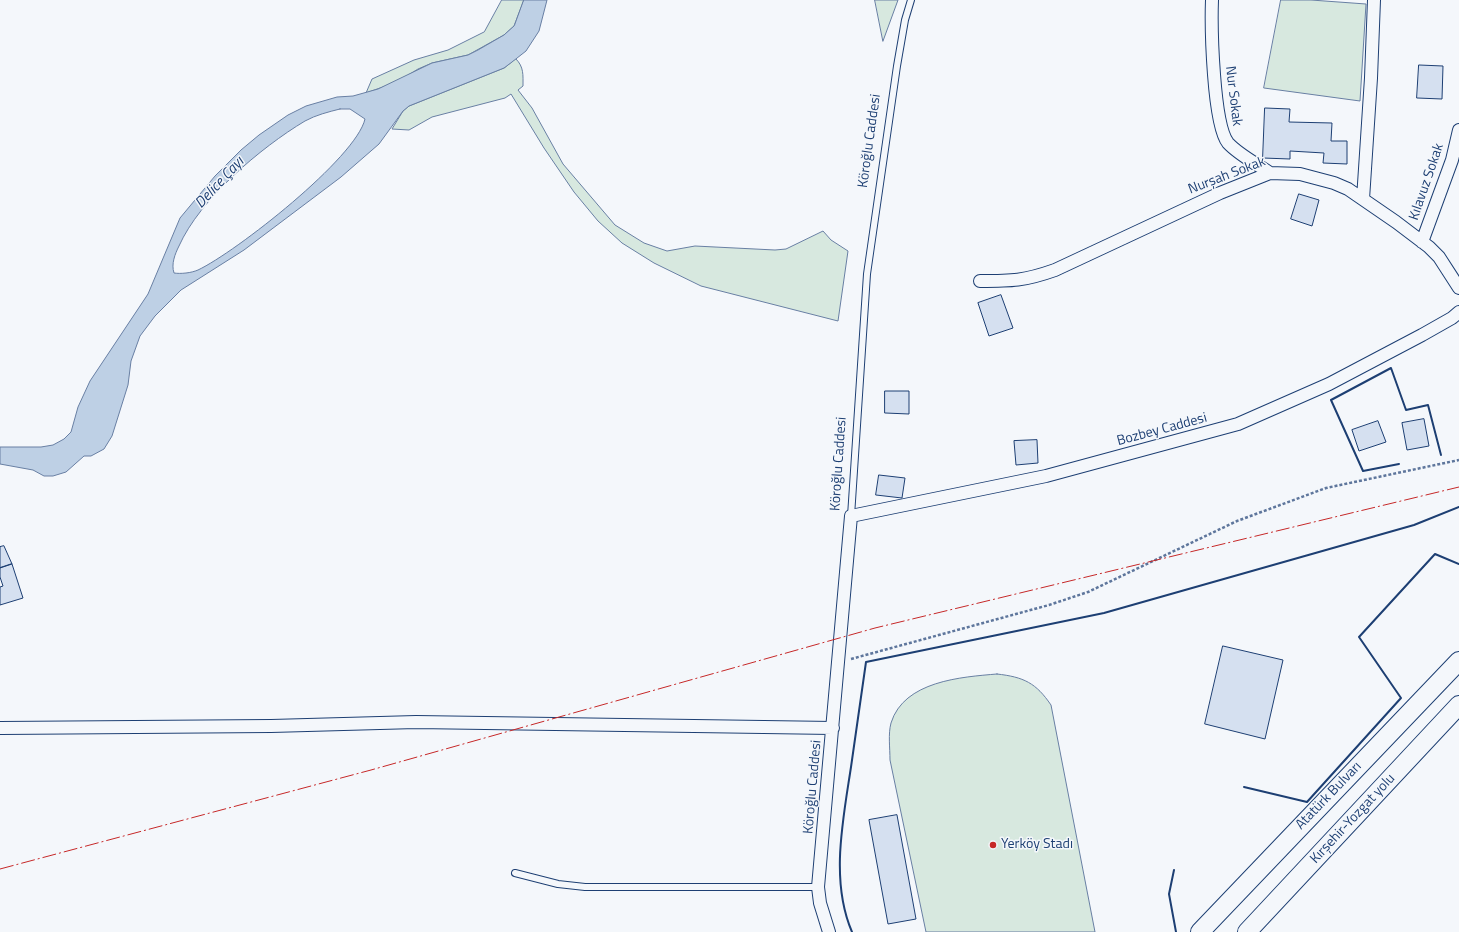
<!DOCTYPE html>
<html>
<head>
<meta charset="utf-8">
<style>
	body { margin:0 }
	canvas { display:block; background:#f4f7fb }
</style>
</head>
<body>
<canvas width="1459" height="932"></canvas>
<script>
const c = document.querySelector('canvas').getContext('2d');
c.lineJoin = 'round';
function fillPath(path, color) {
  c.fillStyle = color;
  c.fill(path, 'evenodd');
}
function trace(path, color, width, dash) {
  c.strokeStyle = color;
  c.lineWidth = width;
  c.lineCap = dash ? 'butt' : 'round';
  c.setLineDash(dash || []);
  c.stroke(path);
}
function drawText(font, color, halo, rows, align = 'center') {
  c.font = font + ' "Titillium Web",sans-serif';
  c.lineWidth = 3;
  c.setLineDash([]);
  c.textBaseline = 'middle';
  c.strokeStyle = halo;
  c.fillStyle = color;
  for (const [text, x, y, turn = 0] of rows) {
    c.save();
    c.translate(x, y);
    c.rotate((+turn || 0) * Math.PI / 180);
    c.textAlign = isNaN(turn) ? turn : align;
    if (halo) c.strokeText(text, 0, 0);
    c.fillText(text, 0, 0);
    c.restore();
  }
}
const green = new Path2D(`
	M502 0H524L514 26 504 35 468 55 432 63 418 69 397 82 366 93 372 79 414 60 448 50 484 32Z
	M875 0H898L883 41Z
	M1281 0H1311L1366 4 1360 101 1264 88Z
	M516 59C524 67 523 75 523 86L518 90 532 108 563 164 615 225 644 243 667 251 695 246 775 250 786 249 823 231 831 240 848 251 838 321 701 286 654 263 622 243 598 221 574 192 544 148 511 94 505 98 432 117 409 130 392 129 403 111 409 106 504 68Z
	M997 674C1024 677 1036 683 1051 705L1095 932H926L890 760C890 748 888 734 891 723 904 681 961 677 997 674Z`);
fillPath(green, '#d7e8df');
trace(green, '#687fa3', 1);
const water = new Path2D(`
	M524 0H547L539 31 526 51 512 62 504 68 409 106 403 111 379 144 341 177 244 250 181 290 155 316 140 336 131 361 128 385 112 436 104 449 91 456H84L66 472 53 476H44L33 470 0 464V447H41L53 445 64 439 71 432 78 407 90 381 148 294 180 218 215 176 241 150 259 135 288 115 306 106 337 97 353 96 378 89 432 63 468 55 478 50 504 35 514 26ZM340 109H350L365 119C356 158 236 252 198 270 191 273 181 274 174 273 171 264 175 254 179 246 200 199 260 148 305 121 316 115 328 112 340 109Z`);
fillPath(water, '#bed0e5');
trace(water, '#687fa3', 1);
const building = new Path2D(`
	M1419 65 1443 66 1442 99 1417 98Z
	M1265 108 1290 109 1289 122 1332 123 1331 141H1347V164L1323 163 1324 153 1290 151V159L1263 158Z
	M1299 194 1319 200 1312 226 1291 219Z
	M1001 295 1013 328 989 336 978 303Z
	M885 391H909V414L885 413Z
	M1424 419 1429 446 1407 450 1402 423Z
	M1378 421 1386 442 1359 451 1352 430Z
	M1037 440 1038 463 1016 465 1014 441Z
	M879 475 905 478 902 498 876 495Z
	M4 546 12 564 0 568V547Z
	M12 564 23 598 0 605V587L3 586 0 577V568Z
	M1223 646 1283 660 1265 739 1205 724Z
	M897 815 916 919 888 924 869 820Z`);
fillPath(building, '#d5e0f0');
trace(building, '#1d3f73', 1);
const lane = new Path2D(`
	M851 516 867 274 897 66 905 20 911 0
	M515 873 558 884 585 887H818`);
const street = new Path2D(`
	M1212 0C1211 27 1213 124 1228 143 1239 155 1257 164 1270 173
	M1363 199 1371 78 1374 0
	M1422 242 1452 160 1459 130
	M980 281C1012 281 1024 281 1055 270L1220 193 1270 173 1300 174 1334 183 1348 189 1396 222 1429 247 1439 257 1459 288
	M0 728 271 726 416 722 833 728
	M829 932 820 903 818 887 851 516 1046 476 1238 424 1329 384 1422 335 1452 318 1459 312`);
const primary = new Path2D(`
	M1200 932 1459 661
	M1247 932 1459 705`);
trace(lane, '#1d3f73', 8);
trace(street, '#1d3f73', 14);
trace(primary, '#1d3f73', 20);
trace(new Path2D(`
	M851 659 1049 605 1088 592 1237 521 1326 488 1459 460`), '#5e769c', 2.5, [3, 2]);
trace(lane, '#f4f7fb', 6);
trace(street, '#f4f7fb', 12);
trace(primary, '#f4f7fb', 18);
trace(new Path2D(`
	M1399 464 1363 471 1331 400 1391 368 1406 410 1428 405 1441 455
	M1244 787 1307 802 1401 698 1359 637 1435 554 1459 564
	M1174 870 1169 894 1176 932
	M852 932C830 881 843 820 851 767 856 732 861 697 866 662L1104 613 1414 525 1459 507`), '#1d3f73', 2);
trace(new Path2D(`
	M0 869 371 770 875 628 1459 487`), '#c62828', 1, [14, 3, 2, 3]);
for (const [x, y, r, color] of [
	[993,845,4,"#c62828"]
]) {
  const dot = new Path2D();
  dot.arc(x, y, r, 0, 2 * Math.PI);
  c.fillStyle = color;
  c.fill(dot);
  trace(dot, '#f4f7fb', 1.5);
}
drawText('14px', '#1d3f73', '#f4f7fb', [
	["Nur Sokak",1233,96,83],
	["Köroğlu Caddesi",870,141,-82],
	["Nurşah Sokak",1227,176,-21],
	["Kılavuz Sokak",1427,182,-71],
	["Bozbey Caddesi",1162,430,-15],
	["Köroğlu Caddesi",839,464,-86],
	["Köroğlu Caddesi",813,787,-85],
	["Atatürk Bulvarı",1329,796,-46],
	["Kırşehir-Yozgat yolu",1353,819,-47]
]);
drawText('14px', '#1d3f73', '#f4f7fb', [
	["Yerköy Stadı",1001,845]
], 'left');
drawText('italic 15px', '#1d3f73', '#f4f7fb', [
	["Delice Çayı",220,183,-47]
]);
</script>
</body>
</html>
